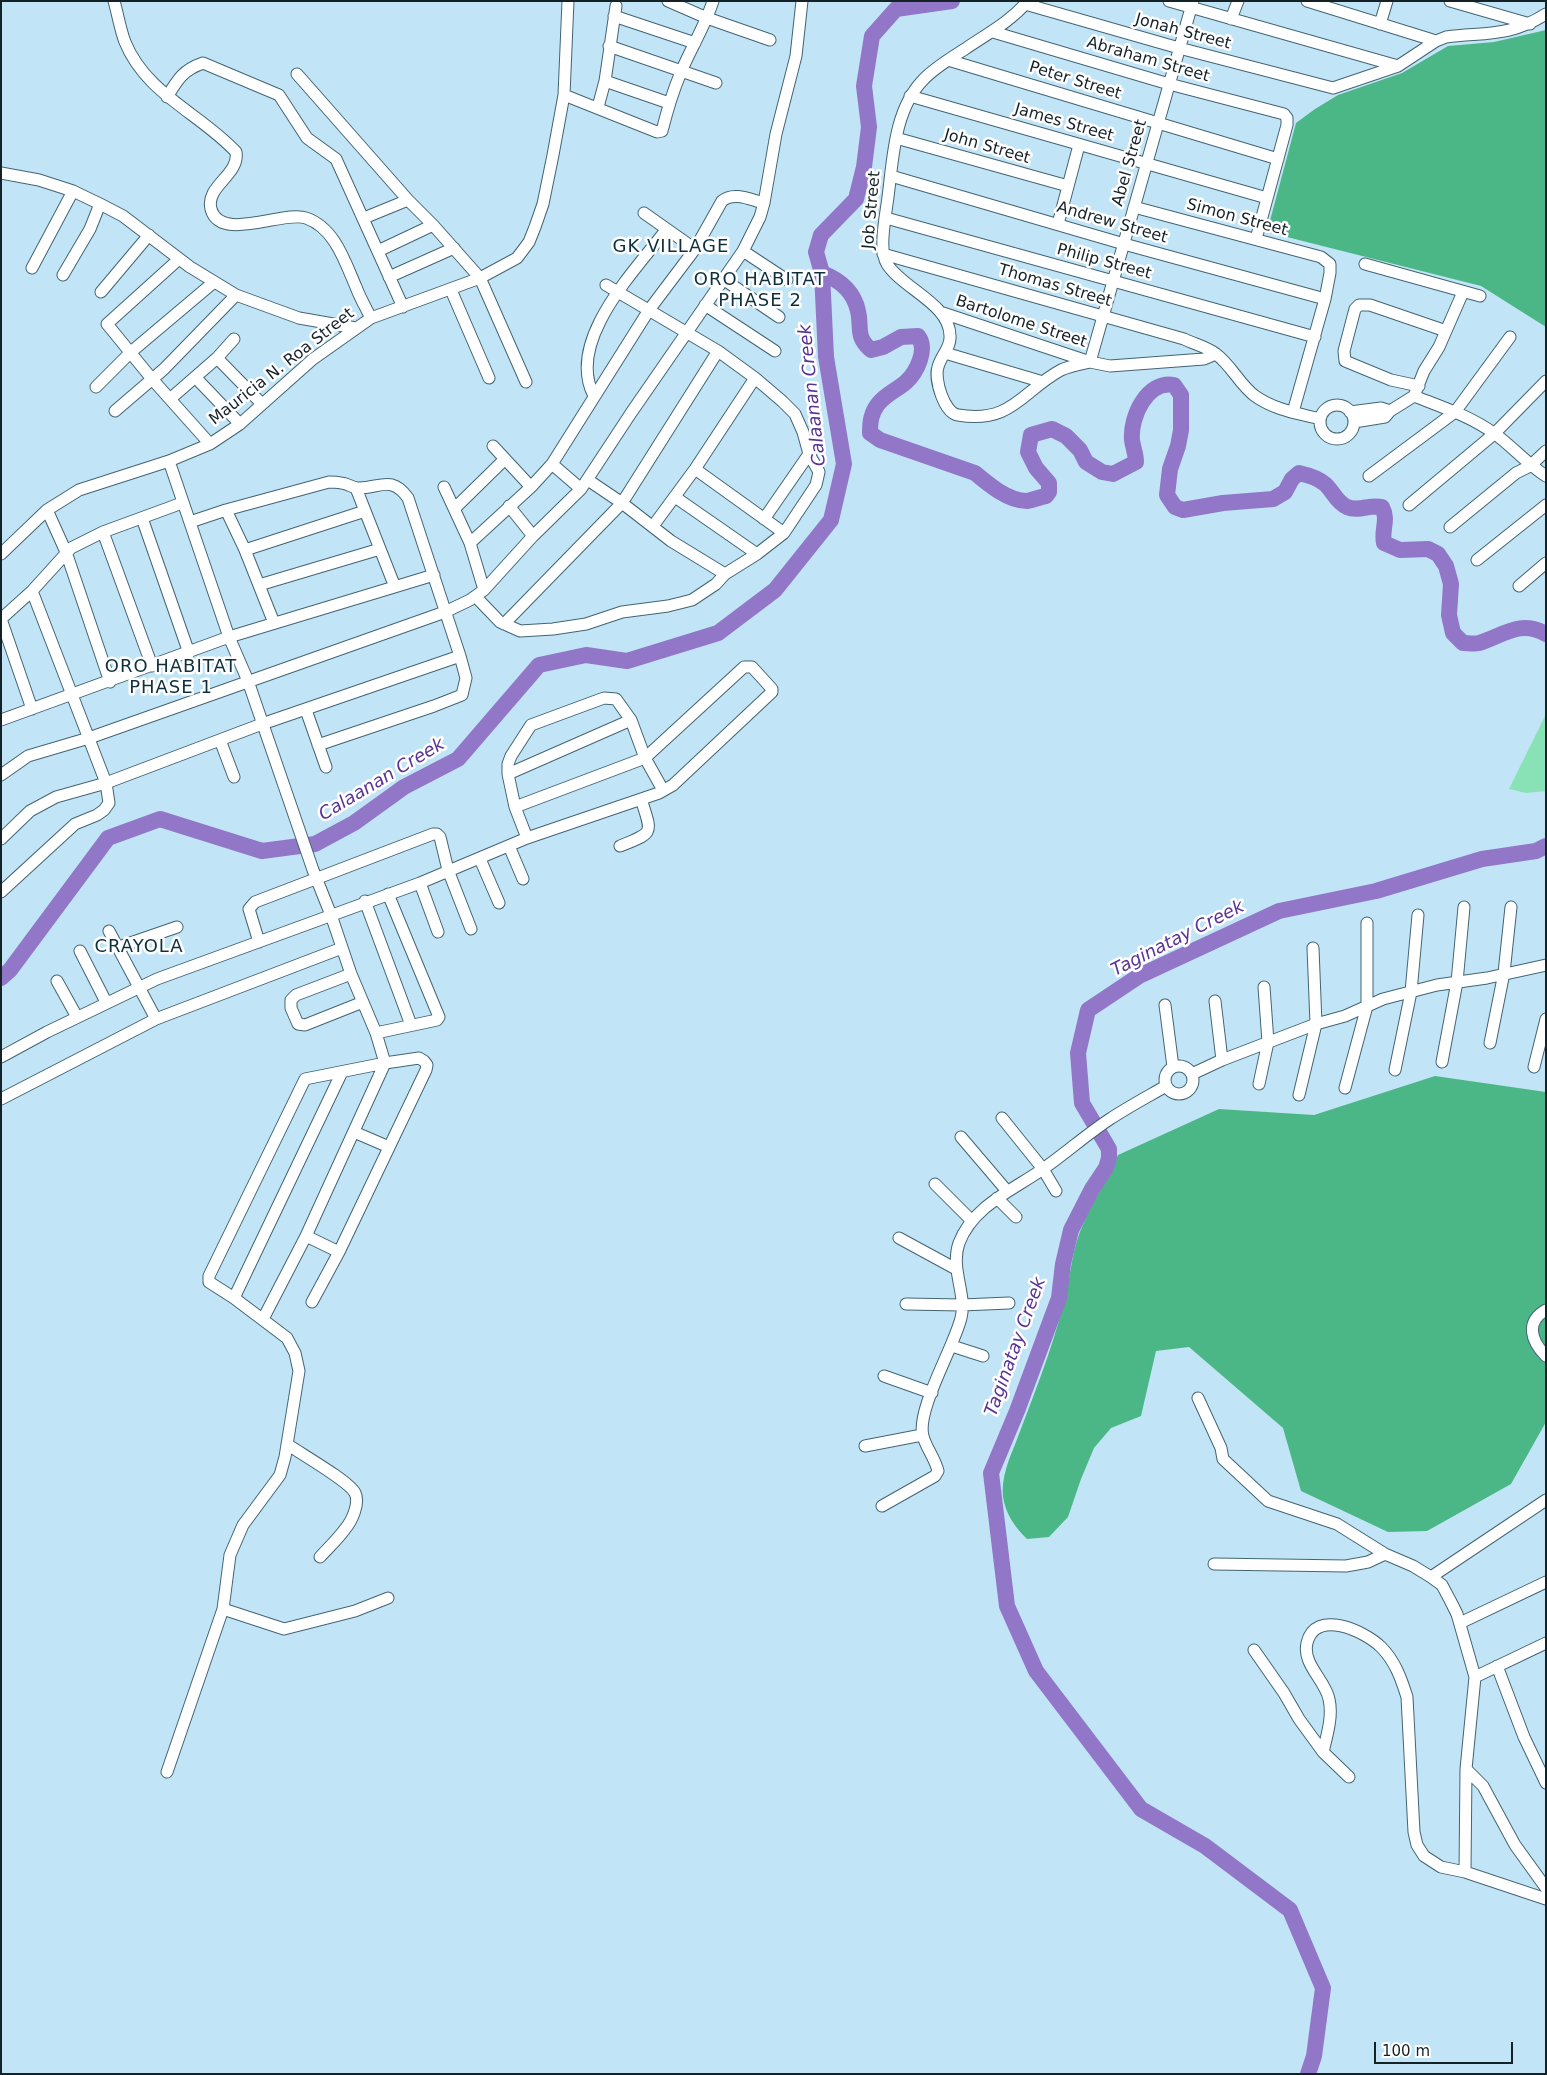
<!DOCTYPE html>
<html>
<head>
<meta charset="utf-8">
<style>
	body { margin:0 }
	#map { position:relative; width:1547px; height:2075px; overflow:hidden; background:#c1e5f7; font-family:"DejaVu Sans",sans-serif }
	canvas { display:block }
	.frame { position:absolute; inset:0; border:2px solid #142228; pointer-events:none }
	.scale { position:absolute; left:1374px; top:2042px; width:139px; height:22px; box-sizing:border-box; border:2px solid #142228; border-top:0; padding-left:6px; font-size:15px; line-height:18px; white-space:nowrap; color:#142228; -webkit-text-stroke:4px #fff; paint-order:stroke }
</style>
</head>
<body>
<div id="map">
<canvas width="1547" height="2075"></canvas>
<div class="frame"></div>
<div class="scale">100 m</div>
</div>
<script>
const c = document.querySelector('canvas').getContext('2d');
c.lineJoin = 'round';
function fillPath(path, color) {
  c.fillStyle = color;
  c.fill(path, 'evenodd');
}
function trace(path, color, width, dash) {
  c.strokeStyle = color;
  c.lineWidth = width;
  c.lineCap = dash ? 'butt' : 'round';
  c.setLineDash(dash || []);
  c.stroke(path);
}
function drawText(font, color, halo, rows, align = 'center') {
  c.font = font + ' "DejaVu Sans",sans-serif';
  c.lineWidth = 5;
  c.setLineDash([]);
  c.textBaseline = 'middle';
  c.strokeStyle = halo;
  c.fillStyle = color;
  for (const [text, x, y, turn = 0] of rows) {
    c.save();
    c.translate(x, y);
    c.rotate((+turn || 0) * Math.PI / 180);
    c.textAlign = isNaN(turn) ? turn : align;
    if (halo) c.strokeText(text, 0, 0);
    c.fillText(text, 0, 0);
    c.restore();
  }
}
fillPath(new Path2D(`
	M1546 714V791L1526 793 1509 789Z`), '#88e2b5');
fillPath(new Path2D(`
	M1546 30V327L1481 286 1267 232 1296 123 1315 109 1338 95 1402 73 1448 46 1494 42Z
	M1435 1076 1546 1092V1422L1511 1484 1427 1531 1388 1532 1301 1491 1283 1428 1189 1347 1156 1351 1141 1416 1111 1428 1094 1448 1081 1479 1068 1517 1049 1537 1027 1539C1015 1527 1006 1515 1003 1497 1001 1478 1009 1459 1016 1442 1033 1397 1051 1352 1063 1306 1071 1278 1071 1249 1084 1222 1094 1199 1109 1178 1118 1155L1219 1109 1314 1115Z`), '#4cb786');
trace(new Path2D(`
	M822 273C840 280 854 292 858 311 862 328 855 336 871 350L883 347 901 337 918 336C928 349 917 372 906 382 897 390 886 394 878 404 871 413 870 422 870 433L880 440 975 473C988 484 1008 501 1027 501 1033 500 1040 497 1046 496L1049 492V483L1036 468 1028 452 1031 435 1052 429 1066 436 1080 450 1086 462 1102 472 1113 474 1136 462C1136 454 1133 448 1132 440 1130 417 1147 380 1174 385L1181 395V430L1178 446 1170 469 1167 495 1175 507 1183 510 1223 503 1273 499 1285 492 1292 479 1299 473C1308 475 1318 478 1325 484 1333 491 1336 502 1347 507 1359 512 1370 504 1382 507 1389 520 1381 530 1384 543L1400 550 1428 549 1438 554 1446 566 1451 584 1449 615 1453 633 1463 643C1468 643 1474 644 1479 643 1503 636 1519 619 1546 634
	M1 978 10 970 108 838 160 819 262 851 315 844 354 823 404 787 458 759 539 665 586 655 627 661 718 633 775 590 831 520 844 464 826 357 822 273 816 252 821 235 856 199 864 167 869 127 864 86 872 36 896 9 952 1
	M1308 2074 1314 2056 1323 1988 1290 1910 1205 1846 1141 1809 1036 1671 1007 1606 991 1473 1017 1411 1059 1298 1063 1264 1071 1230 1092 1189 1106 1168 1109 1158V1149L1082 1103 1078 1053 1088 1010 1139 976 1279 911 1376 891 1482 859 1536 851 1546 846`), '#9277c9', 16);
const minor = new Path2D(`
	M114 1C118 15 120 29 125 42 146 94 201 114 236 152 240 175 205 186 211 209 220 243 284 210 306 218 335 228 345 262 356 287 360 298 366 308 371 318
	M668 1 707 18 770 40
	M1028 1C1010 22 987 34 965 49 951 58 934 68 923 80 894 110 893 159 888 197 886 214 878 250 887 264 903 289 950 304 950 336 951 348 941 355 938 367 934 379 944 413 958 415 1012 424 1022 391 1061 370 1070 366 1081 364 1090 362
	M1169 1 1398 66
	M1307 1 1436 41
	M1450 1 1530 24
	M1025 4 1179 48 1333 88 1398 66 1436 41 1446 37C1486 32 1510 37 1546 14
	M614 16 695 43
	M1231 19 1238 1
	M1380 24 1387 1
	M993 32 1169 84 1284 114 1287 118V125L1256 239
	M609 46 716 83
	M948 60 1278 159
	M297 74 408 200 433 225 480 278 526 382
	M605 81 669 103
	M564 95 657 132 662 131C667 111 673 91 681 72 691 48 705 26 713 1
	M910 96 1267 198
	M167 97C178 79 183 70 203 63L279 95 307 138 336 159 403 307
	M598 107 605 81 616 6
	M896 138 1068 186
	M1 173 39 180 73 191 100 204 123 216 190 267 236 295 299 318 356 328
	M891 176 1124 244 1325 299
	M1134 207 1321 257 1330 264V273L1325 299 1293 412
	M644 213 695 249
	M364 218 408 200
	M886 218 1315 337
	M1058 224 1079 145
	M378 251 433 225
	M743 251 787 280
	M883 254 1184 339C1194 344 1207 347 1216 354 1231 365 1240 385 1255 396 1275 410 1297 413 1320 419
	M179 259 107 324 152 379 210 444
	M1365 264 1480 296
	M32 268 73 191
	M63 275 90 229 100 204
	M389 277 454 248
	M723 279 779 317
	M451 290 489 378
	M101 292 149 235
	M705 305 775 351
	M943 313 1090 362 1110 366 1204 359 1216 354
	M945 353 1043 382
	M217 358 262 404
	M1090 362 1193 1
	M195 377 240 424
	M1419 386 1391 380 1345 361 1344 351 1355 309 1359 305H1370L1446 331
	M96 387 131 352 214 282
	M594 396C565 341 635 271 666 230
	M1414 396C1442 407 1470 416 1495 434 1513 447 1527 464 1546 476
	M170 399 217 358 234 339
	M1320 422a17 17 0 1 1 34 0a17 17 0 1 1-34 0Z
	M115 411 164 369 236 295
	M1350 412 1381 408 1390 411
	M1354 422 1385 417 1390 411 1414 396 1424 371 1439 347 1463 292
	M493 446 531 487
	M169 461 229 637 248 681 313 870 331 915 351 974 376 1033 385 1063 306 1236 263 1319
	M552 464 581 489
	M695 469 784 533
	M1369 476 1455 412 1510 337
	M588 480 622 503 671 541 725 574
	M444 487 470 543 484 590
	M356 488 395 587
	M675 497 757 554
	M1409 505 1494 434 1546 381
	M509 506 533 536
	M455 508 504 460
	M47 510 66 552 110 682
	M226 510 245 550 274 623
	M142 518 189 653
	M764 519 809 454
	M190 522 226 510 329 482C333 482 337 482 341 483 346 483 351 487 357 488 379 489 391 474 408 498L460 656 466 678 462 695 434 706 318 745
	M653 526 695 469 755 378
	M1450 527 1516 473 1530 466 1546 451
	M103 532 152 666
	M470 543 531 487 552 464 649 310 695 249 722 201C734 191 751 200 764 203
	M245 550 365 511
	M1 554 47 510 79 490 169 461 210 444 240 424 313 359 371 318 480 278 517 258 529 242 535 227 543 204 553 155 564 95 568 1
	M1477 560 1546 505
	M259 585 380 549
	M1519 586 1546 563
	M476 597 500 622 520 631 553 629 586 624 622 612 668 606 692 600 716 584 725 574 757 554 784 533 816 485 819 472 809 454 803 432 795 414 782 401 755 378 718 351 606 285
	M1 619 32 591 71 548 103 532 182 503
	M1 619 32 709
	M504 624 622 503 718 351
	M306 710 326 767
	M1 720 229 637 434 575
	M220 740 234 777
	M508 774 631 720
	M1 775 28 756 89 738 445 612 470 600 484 590 533 536 581 489 631 413 743 251 760 217 764 203 776 134 796 56 802 1
	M527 838 515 807 508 774V764L511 756 531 725 604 698 616 699 631 720 645 758 663 790
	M1 839 30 811 56 797 106 783 262 724 460 656
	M509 846 523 879
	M620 846C655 832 652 834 641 799
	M480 859 499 903
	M420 883 438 932
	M1 892 75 824 97 815 104 810 109 803 106 783 32 591
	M365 901 411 1025
	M109 931 156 1019
	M259 942 249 909 255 902 433 834H437L440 837 448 870 471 929
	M119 947 177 927
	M80 951 106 1002
	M351 974 296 995 291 1000V1008L298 1024 305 1025 363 1002
	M57 981 77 1017
	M1215 1001 1222 1060
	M1165 1005 1173 1067
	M376 1033 437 1020 439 1017 388 894
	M1490 1043 1504 973 1511 907
	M1 1057 47 1032 157 979 420 883 527 838 659 793 673 785 772 692V689L752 667H744L645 758 515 807
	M1442 1062 1457 982 1464 907
	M1165 1080a14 14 0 1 1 28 0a14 14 0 1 1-28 0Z
	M1534 1067 1546 1019
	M1395 1070 1411 992 1418 915
	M1192 1074 1222 1060 1316 1024 1345 1016 1383 999 1437 985 1487 978 1546 965
	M1259 1084 1268 1042 1264 987
	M1345 1088 1367 1006V923
	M1299 1095 1316 1024 1313 948
	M1 1099 156 1019 342 948
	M1002 1118 1043 1169 1056 1191
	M354 1132 389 1147
	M961 1137 1007 1191
	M935 1184 971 1220
	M997 1198 1016 1217
	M306 1236 339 1252
	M899 1238 956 1269
	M234 1298 342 1072
	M906 1304 962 1305 1009 1303
	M1546 1310C1525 1322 1531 1341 1546 1356
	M952 1346 983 1356
	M884 1376 932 1393
	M1198 1398 1221 1448 1223 1459 1268 1501 1337 1524 1385 1554 1413 1566 1431 1577 1442 1585 1451 1602 1457 1614 1475 1677 1466 1769 1465 1872
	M287 1444C301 1454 349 1481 355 1493 360 1503 352 1521 345 1529 338 1539 328 1548 320 1557
	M865 1446 922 1435
	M882 1506 935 1476 938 1471C935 1458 926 1448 923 1436 916 1410 954 1347 961 1318 967 1294 950 1269 959 1243 973 1206 1013 1190 1043 1169 1066 1153 1087 1134 1110 1119 1128 1107 1147 1097 1166 1086
	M1214 1564 1346 1566 1368 1562 1385 1554
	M1431 1577 1546 1500
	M223 1609 284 1629 355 1611 388 1598
	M1460 1623 1546 1582
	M1254 1650 1284 1693 1299 1719 1323 1752 1349 1777
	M1497 1666 1524 1737 1546 1783
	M1475 1677 1546 1643
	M1323 1752C1327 1735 1333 1716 1329 1699 1325 1680 1302 1664 1307 1643 1315 1608 1365 1631 1381 1647 1395 1661 1401 1678 1407 1697L1414 1832 1417 1845 1424 1856 1441 1867 1465 1872 1546 1899
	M1466 1769 1483 1786 1515 1845 1546 1888
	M167 1772 223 1609 230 1555 243 1525 280 1475 285 1457 299 1371 295 1353 287 1338 234 1298 209 1282V1276L305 1079 385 1063 419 1058 424 1061 427 1065 426 1070 339 1252 312 1302`);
trace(minor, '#436473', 13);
trace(minor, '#fff', 11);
drawText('16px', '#142228', '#fff', [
	["Jonah Street",1183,32,15],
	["Abraham Street",1148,60,16],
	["Peter Street",1075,81,17],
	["James Street",1064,123,16],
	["John Street",987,147,16],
	["Abel Street",1130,163,-74],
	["Job Street",872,210,-85],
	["Simon Street",1237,218,15],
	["Andrew Street",1112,223,16],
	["Philip Street",1104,262,15],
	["Thomas Street",1055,286,16],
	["Bartolome Street",1021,322,18],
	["Mauricia N. Roa Street",282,367,-38]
]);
c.letterSpacing = '1px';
drawText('18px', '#0e2f3d', '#fff', [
	["GK VILLAGE",671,247],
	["ORO HABITAT",760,280],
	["PHASE 2",760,301],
	["ORO HABITAT",171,667],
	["PHASE 1",171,688],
	["CRAYOLA",139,947]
]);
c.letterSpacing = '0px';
drawText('italic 18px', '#5a3395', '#fff', [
	["Calaanan Creek",813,395,-96],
	["Calaanan Creek",382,780,-31],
	["Taginatay Creek",1178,939,-27],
	["Taginatay Creek",1016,1347,-70]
]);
</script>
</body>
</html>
